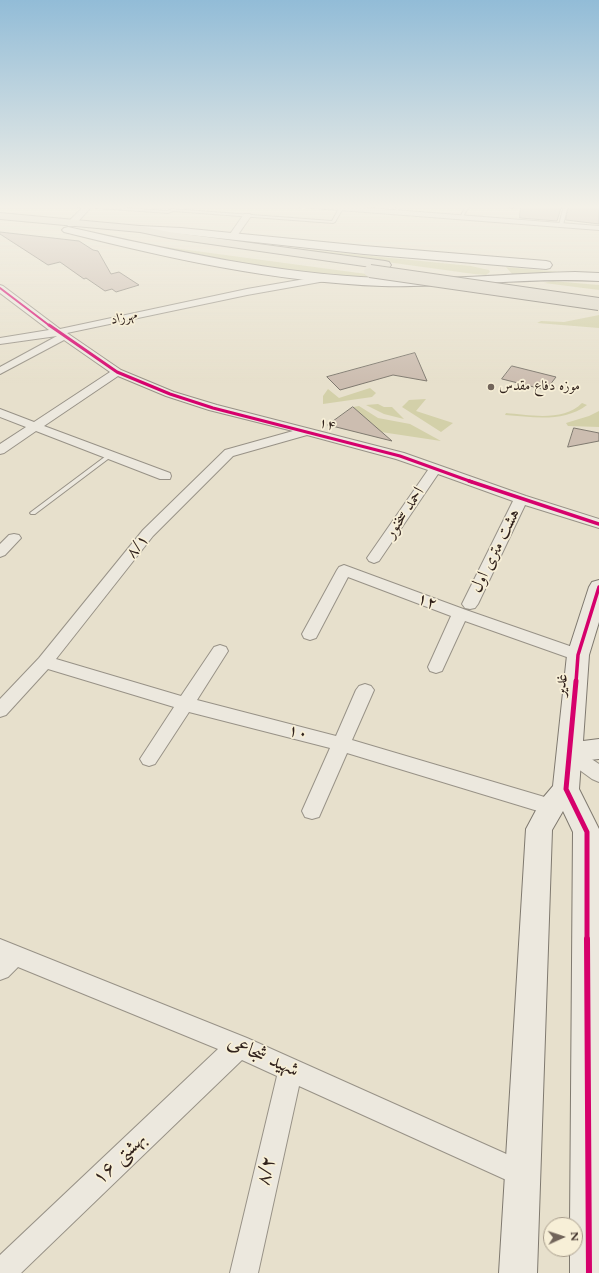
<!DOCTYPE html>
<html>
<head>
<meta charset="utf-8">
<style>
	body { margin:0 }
	#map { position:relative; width:599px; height:1273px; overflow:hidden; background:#e7e0cc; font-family:Cardo,serif }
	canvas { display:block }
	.north { position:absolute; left:543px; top:1217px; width:40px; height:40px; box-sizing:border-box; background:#f7efd7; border:1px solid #a89d8c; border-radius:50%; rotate:87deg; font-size:11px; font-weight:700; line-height:16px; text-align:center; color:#31221c }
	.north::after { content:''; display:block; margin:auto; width:14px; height:18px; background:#71645a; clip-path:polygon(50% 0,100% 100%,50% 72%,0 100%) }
</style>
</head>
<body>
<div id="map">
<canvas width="599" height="1273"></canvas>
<div class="north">N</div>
</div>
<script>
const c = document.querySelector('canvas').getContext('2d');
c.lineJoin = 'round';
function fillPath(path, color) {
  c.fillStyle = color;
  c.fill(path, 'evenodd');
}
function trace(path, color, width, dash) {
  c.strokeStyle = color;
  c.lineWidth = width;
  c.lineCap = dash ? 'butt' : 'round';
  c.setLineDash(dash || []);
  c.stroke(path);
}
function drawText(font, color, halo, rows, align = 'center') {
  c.font = font + ' Cardo,Amiri,serif';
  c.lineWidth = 3.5;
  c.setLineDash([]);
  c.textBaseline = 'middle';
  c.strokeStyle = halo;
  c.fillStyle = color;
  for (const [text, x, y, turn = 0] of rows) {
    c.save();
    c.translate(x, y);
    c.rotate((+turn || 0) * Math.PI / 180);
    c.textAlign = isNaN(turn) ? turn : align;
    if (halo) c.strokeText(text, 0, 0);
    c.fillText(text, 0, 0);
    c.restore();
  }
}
fillPath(new Path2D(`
	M262 245 471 266 489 270 490 272 486 275 474 274Z
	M161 247H166L411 280 330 276 258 266Z
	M506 267 583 274 509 276 512 274Z
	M552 281 599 285V290L544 283Z
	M599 315V328L537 323 541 321 564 322Z
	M370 388 376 393 372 397 323 404V396L328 389 339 398Z
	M426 399 416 411 453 423 441 432 402 407 409 400Z
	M582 403 587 405C563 423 533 417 505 415L506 413C529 415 564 422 582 403Z
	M378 404 384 407H392L404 419 384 414 366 405Z
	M359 406 378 418 410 424 441 441 381 432 353 407Z
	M599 411V427L568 426 566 423 589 416Z`), '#d3d0a9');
const building = new Path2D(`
	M521 205H562L557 221 520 218Z
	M569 205H599V224L566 220Z
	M0 232 79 241 93 250 98 251 111 274 119 272 139 285 116 292 112 289 105 291 86 278 84 279 60 262 48 265 0 234Z
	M415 353 427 381 393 375 340 390 327 377Z
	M512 366 556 377 546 390 502 379Z
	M353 407 361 414 392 441 328 425Z
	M574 428 599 433V441L568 447Z`);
fillPath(building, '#ccbdb0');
trace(building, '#7f796f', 1);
const lane = new Path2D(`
	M68 205H86L167 211 172 209 332 221 341 205H345L335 222 333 223 173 211 168 213 70 206Z
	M398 205H402L396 212H394Z
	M466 205H470L462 218H460Z
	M511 205H515L512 208 510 207Z
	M564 205H568L563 225 561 226 559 225Z
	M110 453 113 455 112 456 35 514H31L30 513 31 512Z`);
const street = new Path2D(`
	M85 205 92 206 74 226H68L67 224 68 222Z
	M296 205H330L599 226V230L300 207Z
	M244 214H250L251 216 235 239H229L228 237Z
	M328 275 331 276 333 278 331 280 247 295 67 333 121 370 174 392 217 405 404 453 526 496 599 519V528L525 505 478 604 475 608 470 609 465 608 462 604 513 501 438 474 379 561 374 563 369 561 367 558 428 470 396 459 307 435 233 456 153 536 56 659 181 696 214 647 220 645 226 647 228 651 197 700 336 736 356 690 359 686 365 684 371 686 374 690 352 740 558 801 561 807 558 813 551 815 347 753 319 817 312 819 305 817 302 811 330 748 189 712 155 764 149 766 143 764 140 759 174 707 48 669 6 715 0 717V699L39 658 143 530 225 450 293 431 209 410 166 396 118 376 44 426 170 473 171 476 170 479H160L36 431 4 453 0 454V444L26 427 0 417V409L34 422 110 372 64 340 0 374V367L57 336 0 344V338L49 330 0 293V285L3 286 60 329 247 289Z
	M14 534 19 535 21 538 5 555 0 557V544L9 535Z
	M344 565 466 610 584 651 586 655 584 659 578 661 465 621 442 671 436 673 430 671 428 667 451 616 348 577 316 638 310 640 304 638 302 634 337 570 339 567Z
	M569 746 575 748 599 764V782L592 779 563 758 560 753 563 748Z
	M0 939 247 1038 531 1165 535 1174 531 1183 522 1187 513 1183 299 1086 258 1273H230L277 1076 242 1060 21 1273H0V1255L218 1049 18 967 8 977 0 980Z`);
const secondary = new Path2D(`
	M140 226 181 228 364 246 546 261 550 262 552 265 550 268 546 269 364 254 181 234 136 231 134 229 136 227Z
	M68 227C171 250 275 274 381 278 446 281 510 273 575 272L599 273V281C527 277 454 288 382 286 275 282 167 258 64 232L62 230 64 228Z
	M599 580V622L589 655 583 741 599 739V759L581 761 579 789 599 829V1273H570V1249H575V1225H570L573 832 563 811 552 830 537 1273H499L526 829 542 799 553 786 567 655 589 587 592 582Z`);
const primary = new Path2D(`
	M0 213 140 226 169 232 385 261 389 262 391 265 389 268 385 269 169 238 140 232 0 219Z`);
trace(lane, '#989287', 2);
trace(street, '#989287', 2);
trace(secondary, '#7f796f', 2);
trace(primary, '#7f796f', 2);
fillPath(lane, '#ece8de');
fillPath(street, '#ece8de');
fillPath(secondary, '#ece8de');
fillPath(primary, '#ded8c9');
const primaryBridge = new Path2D(`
	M370 271 599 304`);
trace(primaryBridge, '#7f796f', 14, []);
trace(primaryBridge, '#ded8c9', 12);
trace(new Path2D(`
	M0 288 50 326`), '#d6006c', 2);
trace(new Path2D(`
	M49 325 117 372 170 394 213 408 400 456 472 482`), '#d6006c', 3);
trace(new Path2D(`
	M469 481 599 524
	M576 682 578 655 599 587`), '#d6006c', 3.5);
trace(new Path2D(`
	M576 681 566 789 587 832V940`), '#d6006c', 5);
trace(new Path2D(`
	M587 939 589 1273`), '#d6006c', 6);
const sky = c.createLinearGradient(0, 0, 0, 383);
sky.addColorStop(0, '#92bcd7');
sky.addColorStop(0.54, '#f4f1e8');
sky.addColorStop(1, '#f4f1e800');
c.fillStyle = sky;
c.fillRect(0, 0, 599, 383);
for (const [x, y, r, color] of [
	[491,387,4,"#71645a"]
]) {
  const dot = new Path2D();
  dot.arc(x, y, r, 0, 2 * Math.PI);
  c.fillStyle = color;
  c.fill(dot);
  trace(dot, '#f7efd7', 1.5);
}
drawText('14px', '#31221c', '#f7efd7', [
	["مهرزاد",124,318,-12],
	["۱۴",327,425,15]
]);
drawText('14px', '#31221c', '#f7efd7', [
	["موزه دفاع مقدس",499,387]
], 'left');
drawText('17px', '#31221c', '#f7efd7', [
	["احمد سخنور",405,513,-56],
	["۸/۱",138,547,-51],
	["هشت متری اول",496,551,-64],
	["۱۲",427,602,21],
	["غدیر",562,685,-84],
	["۱۰",298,733,15]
]);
drawText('20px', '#31221c', '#f7efd7', [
	["شهید شجاعی",263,1057,24],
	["۱۶ بهشتی",120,1159,-44],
	["۸/۲",267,1171,-77]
]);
</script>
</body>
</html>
